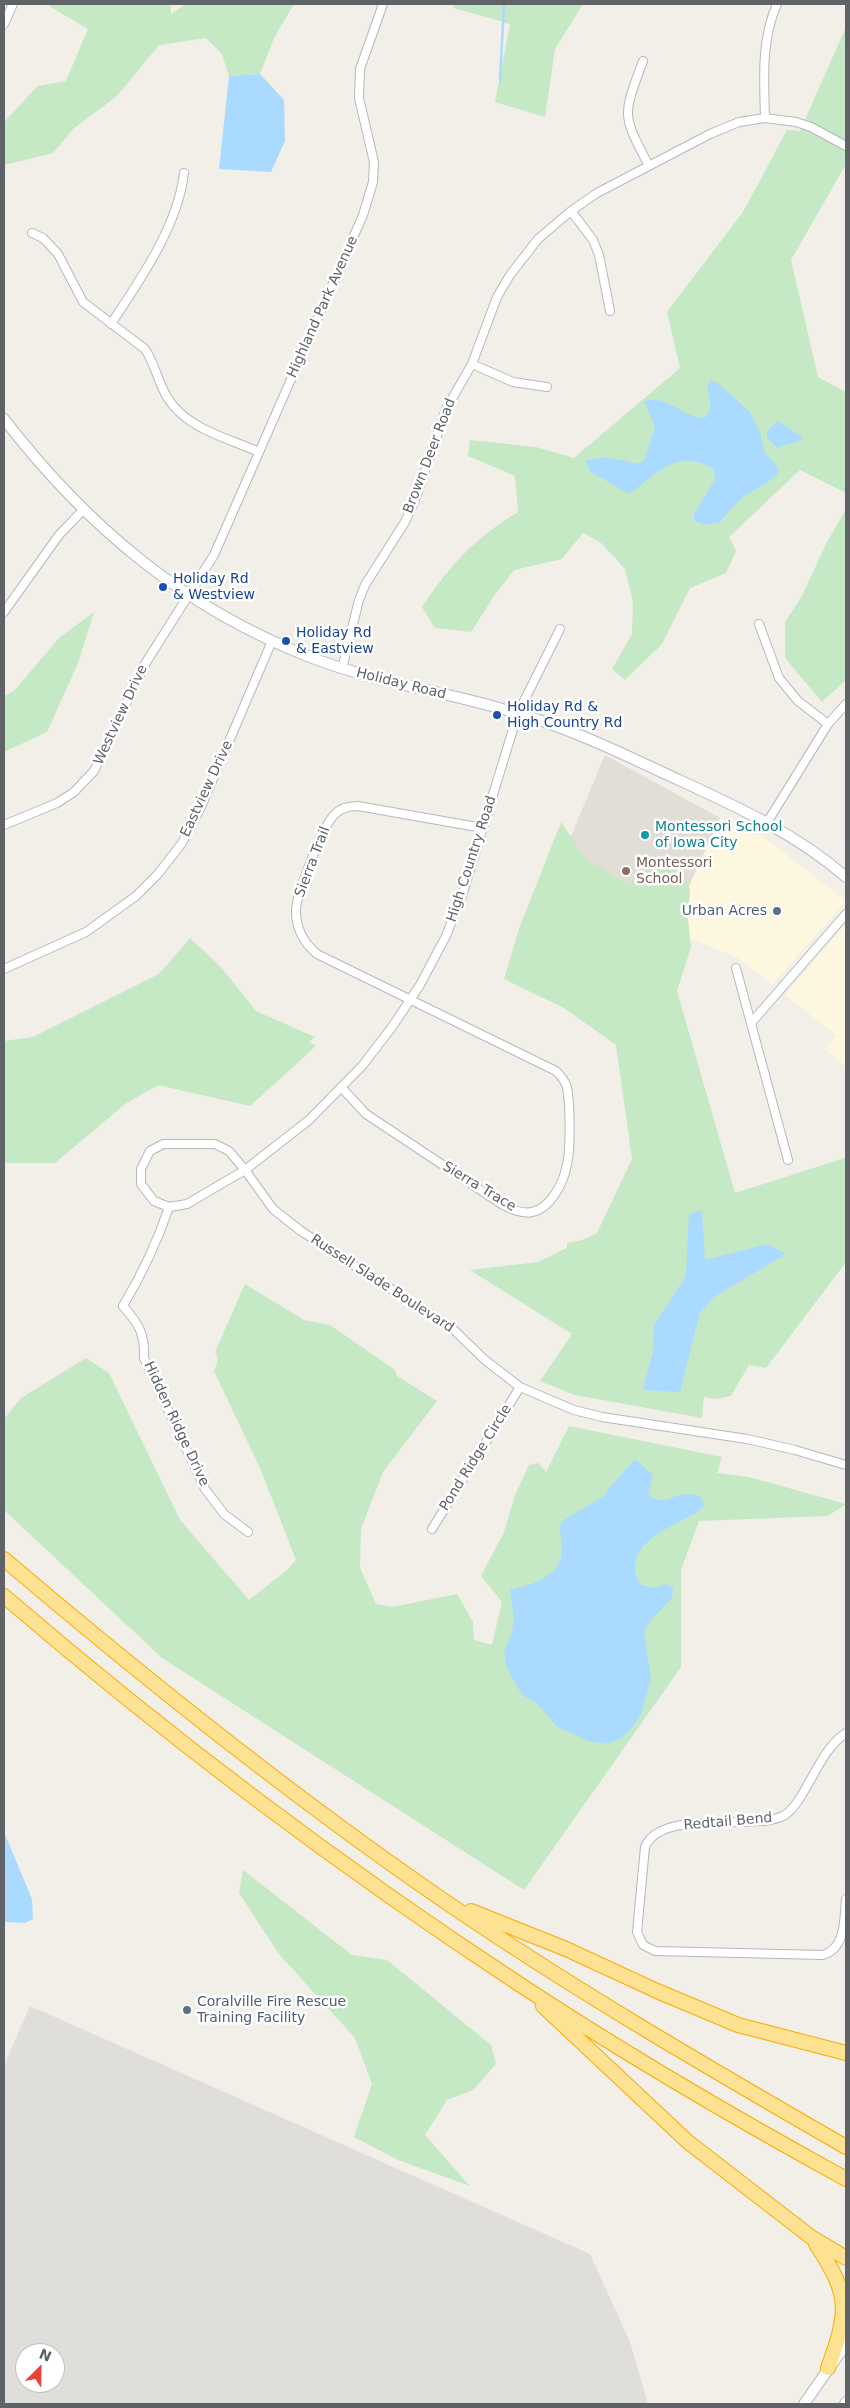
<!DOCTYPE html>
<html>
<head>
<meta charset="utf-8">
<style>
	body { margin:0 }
	#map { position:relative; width:850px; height:2408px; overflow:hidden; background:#f1efe8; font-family:"DejaVu Sans",sans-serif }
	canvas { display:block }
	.frame { position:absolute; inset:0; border:5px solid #5f6368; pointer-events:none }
	.north { position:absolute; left:15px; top:2343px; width:50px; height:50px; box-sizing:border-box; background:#fff; border:1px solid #bfc1c3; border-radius:50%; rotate:23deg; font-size:14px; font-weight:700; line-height:20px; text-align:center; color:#5f6368 }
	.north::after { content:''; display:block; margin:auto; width:18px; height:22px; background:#ea4335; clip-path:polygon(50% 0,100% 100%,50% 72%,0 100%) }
</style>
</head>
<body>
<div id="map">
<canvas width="850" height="2408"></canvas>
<div class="frame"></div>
<div class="north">N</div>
</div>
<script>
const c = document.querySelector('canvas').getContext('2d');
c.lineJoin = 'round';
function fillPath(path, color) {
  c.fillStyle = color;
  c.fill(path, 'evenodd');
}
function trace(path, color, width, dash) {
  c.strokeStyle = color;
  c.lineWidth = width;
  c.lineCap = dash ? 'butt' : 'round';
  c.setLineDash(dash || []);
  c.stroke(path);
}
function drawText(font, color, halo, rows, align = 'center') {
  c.font = font + ' "DejaVu Sans",sans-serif';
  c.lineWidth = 5;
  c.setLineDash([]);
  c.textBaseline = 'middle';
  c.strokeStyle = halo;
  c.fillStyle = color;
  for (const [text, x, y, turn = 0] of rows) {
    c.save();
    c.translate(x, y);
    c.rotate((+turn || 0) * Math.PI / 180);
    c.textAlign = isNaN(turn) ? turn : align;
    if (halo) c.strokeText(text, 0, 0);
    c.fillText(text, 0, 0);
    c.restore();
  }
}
fillPath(new Path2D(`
	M720 818 765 838 846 901 772 985 738 958 669 930Z
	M846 924V1067L825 1049 837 1036 785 995Z`), '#fef7e0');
fillPath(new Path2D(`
	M30 2006 590 2254 630 2342 648 2404H4V2065ZM25 2353H55V2383H25Z`), '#e0deda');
fillPath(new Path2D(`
	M605 755 720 818 669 930 534 924Z`), '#e1ded6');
fillPath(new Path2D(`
	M49 4H171V14L186 4H294L274 38 260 74 229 76 222 54 206 38 159 45 117 96 73 129 53 153 4 165V122L38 86 66 81 88 29 49 6Z
	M453 4H583L555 49 545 117 495 102 510 24 454 8Z
	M846 27V164L791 260 818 377 846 392V493L800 470 729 537 736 551 726 573 690 588 662 644 625 680 612 669 632 634 633 601 625 569 601 543 583 533 562 559 514 570 494 596 471 632 435 628 422 607C450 565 475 538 518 512L515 476 468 456 470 440 536 447 574 458 680 368 667 312 743 212 787 130 800 131Z
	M846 509V680L822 702 785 658V622L802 596 826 544Z
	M94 612 78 663 47 732 4 752V696L15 690 59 638Z
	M561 822 587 860 629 885 649 862 682 873 690 889 688 920 691 947 677 991 735 1193 845 1158 846 1147V1262L766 1368 749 1365 731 1396 716 1399 704 1397 702 1418 575 1395 540 1381 572 1334 470 1270 538 1262 567 1248V1243L583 1240 597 1233 632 1159 616 1045 564 1008 504 979 519 929Z
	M190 938 221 967 256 1011 315 1037 309 1042 316 1046 250 1106 158 1085 125 1104 55 1163H4V1041L33 1037 159 974Z
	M245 1284 304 1320 330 1325 395 1370 397 1376 437 1401 383 1472 361 1529 360 1568 376 1604 393 1607 457 1594 473 1622 474 1640 492 1645 502 1602 481 1576 504 1532 515 1495 529 1465 538 1463 546 1472 569 1426 722 1457 717 1473 749 1477 846 1504 828 1516 699 1521 681 1570V1667L524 1890 162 1658 4 1510V1419L21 1398 86 1358 109 1373 180 1520 249 1600 286 1571 296 1560 260 1468 214 1371 218 1360 215 1352Z
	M243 1870 352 1955 387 1960 491 2045 496 2064 473 2090 447 2100 425 2135 470 2186 398 2160 354 2137 372 2084 355 2038 279 1954 239 1893Z`), '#c5e8c5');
fillPath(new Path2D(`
	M260 74 284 100 285 141 271 172 219 169 229 76Z
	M711 381 718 383 750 412 759 431 765 453 775 463 779 472C770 483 757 487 746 495 736 503 728 512 720 522L705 525 694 521V514L715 479 714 469C674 448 659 473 629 494L591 472 585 461C603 455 619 459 637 464L644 461 655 427 644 401C668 394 683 418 705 418L711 408 707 386Z
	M778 421 803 438C796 445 786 442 778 448L767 438V431Z
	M702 1210 705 1260 767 1244 786 1254 714 1297 700 1312 680 1392 643 1390 653 1352 654 1325 686 1276 689 1214Z
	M635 1459 653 1475 648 1494C665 1507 669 1496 685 1494 690 1493 697 1496 701 1497L704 1506 696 1513C668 1528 618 1547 641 1585L654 1588 667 1584 673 1587 672 1598 651 1620 644 1632 651 1679 641 1714 633 1727 620 1739 608 1743 590 1742 556 1726 538 1704 522 1695 507 1668 504 1652 512 1632 514 1618 510 1590C528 1586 556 1578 561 1558 564 1550 560 1536 559 1527L565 1519 606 1495 607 1491Z
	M4 1832 32 1899 33 1919 25 1923 4 1922Z`), '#aadaff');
trace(new Path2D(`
	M500 81 504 4`), '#aadaff', 2.5);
const street = new Path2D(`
	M4 24 13 4
	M643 61C623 116 621 113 649 166
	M765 118C764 79 761 40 777 4
	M571 211 593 240 599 255 610 311
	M32 233 43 238 58 254 83 302 145 349C155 364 158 382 167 397 186 429 228 438 259 452
	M111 324C140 280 178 226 184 173
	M472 364 513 382 547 387
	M4 612 59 535 83 510
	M759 624 779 678 798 701 828 724
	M560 629 518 713 462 896 446 936 420 985 392 1027 362 1066 309 1120 245 1170 187 1204 169 1207 154 1201 141 1184V1169L150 1151 163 1144H215L229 1151 245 1170 273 1209 301 1231 454 1330 485 1360 520 1387 574 1410 602 1417 747 1439 795 1450 846 1465
	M342 669 359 600 365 585 405 522 415 500 446 409 472 364 497 297 510 275 538 239 571 211 597 193 710 134 739 122 765 118 796 122 811 127 846 146
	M768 821 828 724 846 704
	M4 825 57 803 74 792 94 771 145 664 214 555 363 215 373 182 374 162 359 98 360 69 383 4
	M736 968 788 1160
	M4 969 86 932 136 896 158 874 182 843 200 809 272 641
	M751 1023 846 914
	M341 1087 366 1114 503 1205C512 1209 521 1214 532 1212 551 1208 564 1182 567 1164 571 1148 570 1103 567 1087 565 1081 560 1075 556 1071L317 954C304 943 296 929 296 911 296 895 323 826 334 815 340 808 349 806 358 806L483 828
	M169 1207C157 1243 142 1274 123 1306 139 1324 145 1334 144 1358L205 1489 224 1514 248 1532
	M432 1529 520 1387
	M846 1733C817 1751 804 1808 781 1817 748 1830 661 1809 645 1847L637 1932 643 1945 655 1951 823 1955C846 1948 844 1920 846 1899`);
const secondary = new Path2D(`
	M4 419C86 525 183 608 310 657 371 681 436 690 499 708 558 723 613 749 668 775 731 804 793 831 846 877
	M804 2404 846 2344
	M845 2404 846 2402`);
const highway = new Path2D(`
	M4 1559C144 1678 289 1794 440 1898 571 1988 709 2068 846 2147
	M4 1596C167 1736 339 1866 519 1984 625 2054 735 2118 846 2179
	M471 1911 566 1949 657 1991 738 2025 846 2053
	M543 2006 688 2142 811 2237 846 2258
	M816 2244C850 2295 849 2311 828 2368`);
trace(street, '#b5b8bc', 10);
trace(secondary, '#b6babf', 12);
trace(highway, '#f9ab00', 16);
trace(street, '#fff', 8);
trace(secondary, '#fff', 10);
trace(highway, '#fde293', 14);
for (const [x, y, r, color] of [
	[163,587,5,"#1a4fb4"],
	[286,641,5,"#1a4fb4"],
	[497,715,5,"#1a4fb4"],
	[645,835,5,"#0f9aa8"],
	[626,871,5,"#8d6e63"],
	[777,911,5,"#5c6f8a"],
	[187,2010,5,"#5c6f8a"]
]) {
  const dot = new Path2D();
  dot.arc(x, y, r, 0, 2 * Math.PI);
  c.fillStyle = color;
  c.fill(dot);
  trace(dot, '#fff', 2);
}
drawText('14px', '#5f6368', '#fff', [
	["Highland Park Avenue",323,307,-66],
	["Brown Deer Road",430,456,-69],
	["Holiday Road",401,684,14],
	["Westview Drive",121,715,-65],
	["Eastview Drive",207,789,-65],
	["High Country Road",472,859,-72],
	["Sierra Trail",313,862,-69],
	["Sierra Trace",479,1187,31],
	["Russell Slade Boulevard",382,1284,33],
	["Hidden Ridge Drive",176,1424,65],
	["Pond Ridge Circle",476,1458,-58],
	["Redtail Bend",728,1822,-5]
]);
drawText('14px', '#164399', '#fff', [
	["Holiday Rd",173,579],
	["& Westview",173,595],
	["Holiday Rd",296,633],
	["& Eastview",296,649],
	["Holiday Rd &",507,707],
	["High Country Rd",507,723]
], 'left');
drawText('14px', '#0d838f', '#fff', [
	["Montessori School",655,827],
	["of Iowa City",655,843]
], 'left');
drawText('14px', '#785e54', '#fff', [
	["Montessori",636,863],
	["School",636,879]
], 'left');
drawText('14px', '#4e5e75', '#fff', [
	["Urban Acres",767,911],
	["Coralville Fire Rescue",197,2002,"left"],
	["Training Facility",197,2018,"left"]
], 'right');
</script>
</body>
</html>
